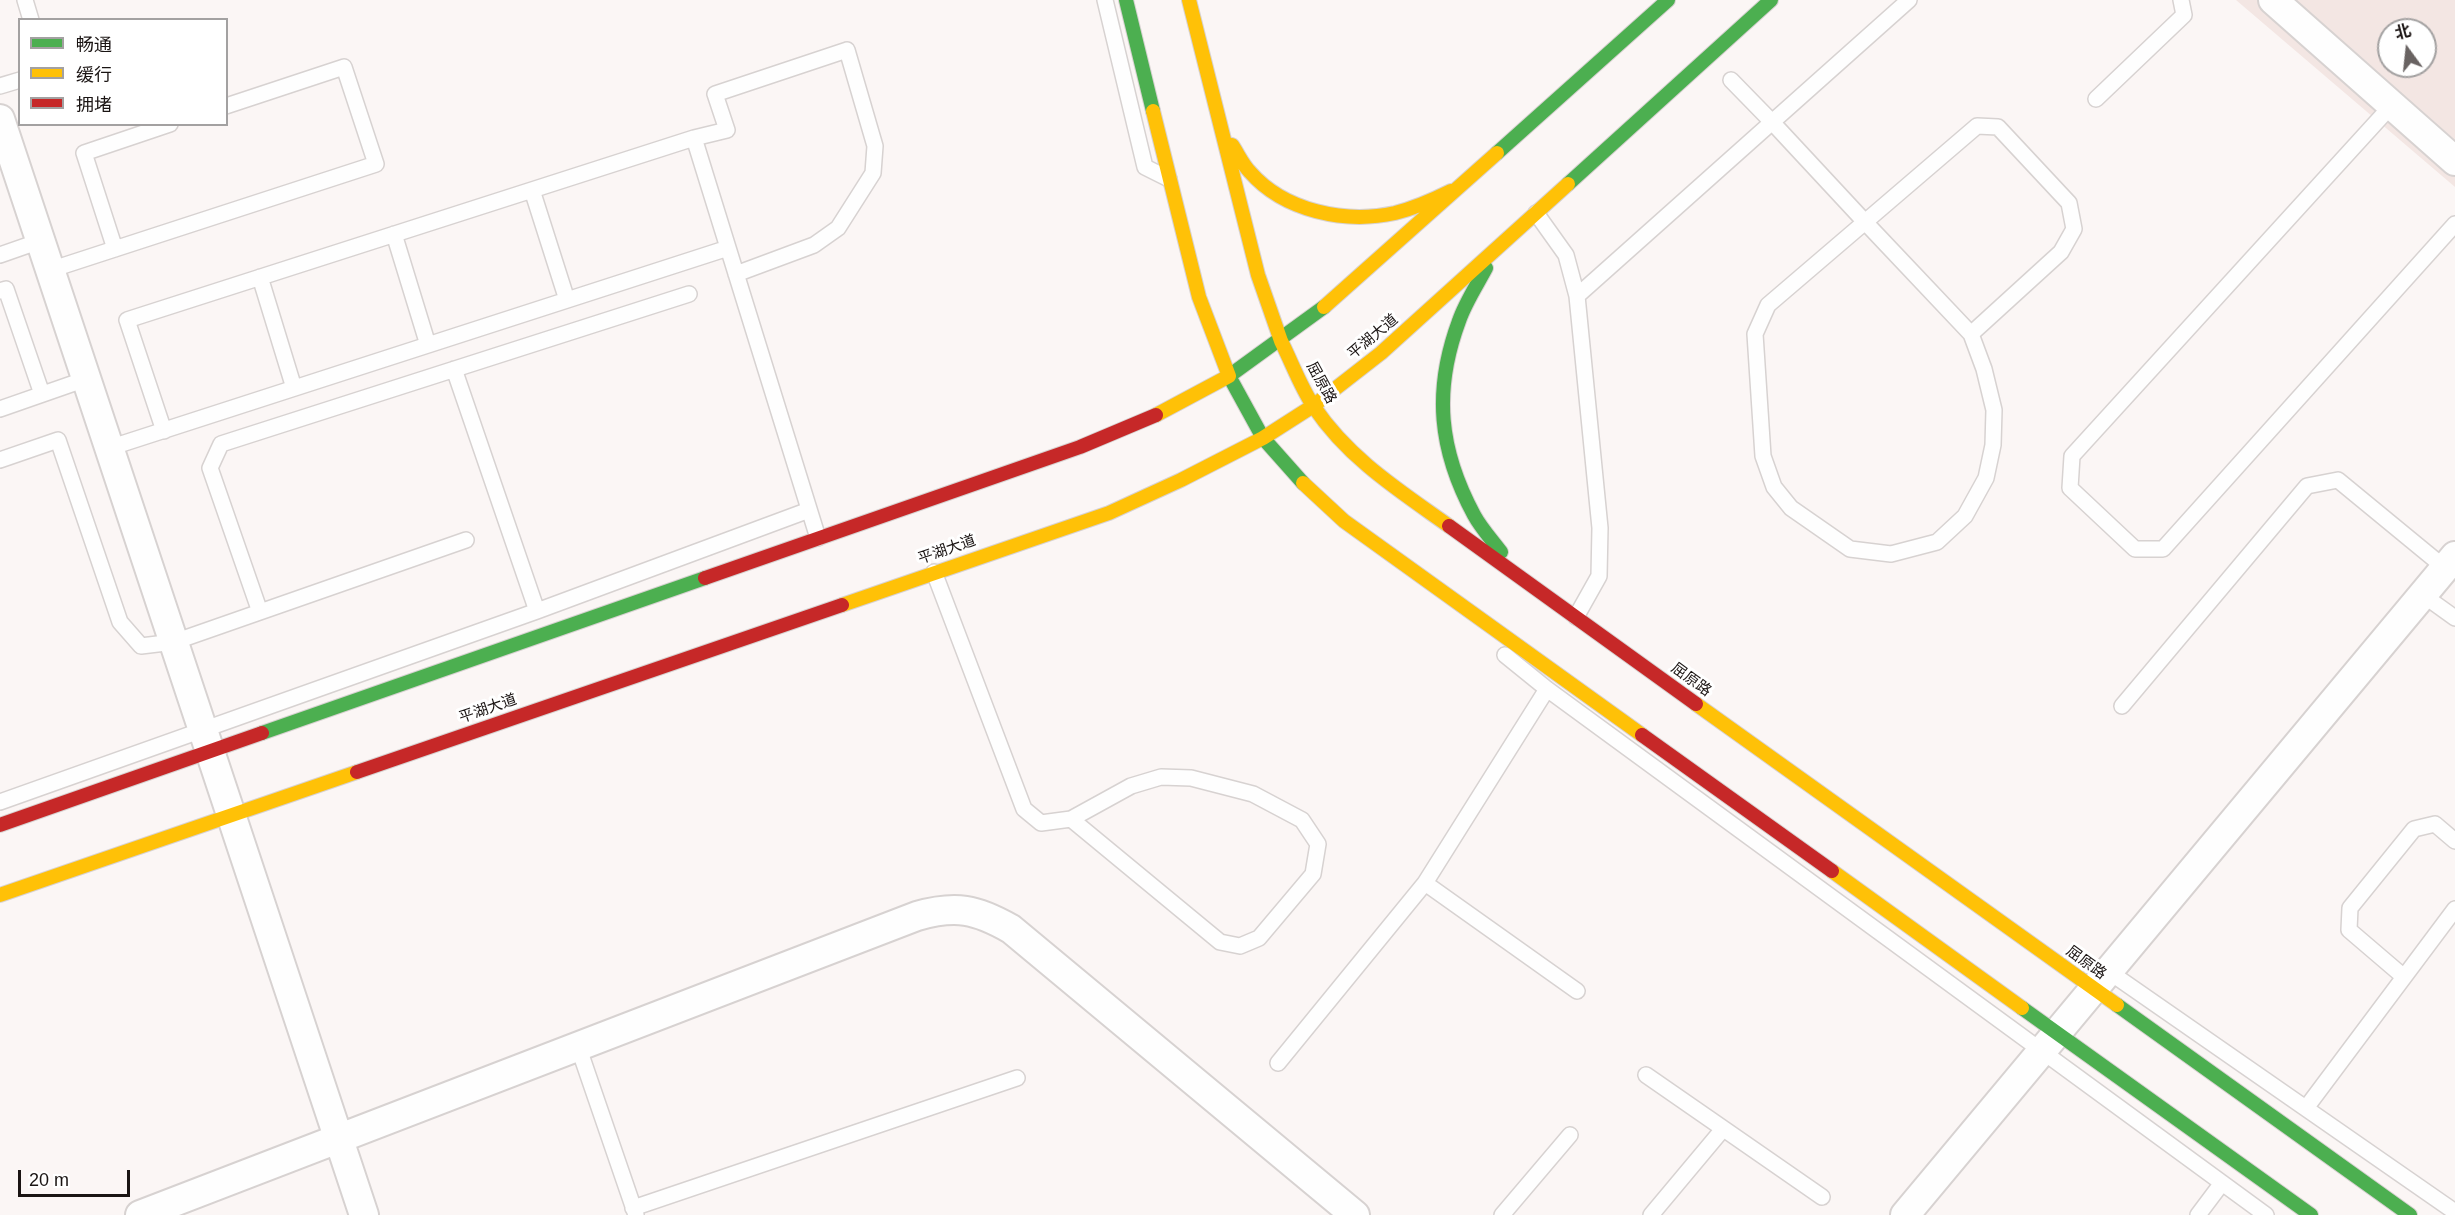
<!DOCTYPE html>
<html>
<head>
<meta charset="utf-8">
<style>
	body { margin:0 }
	#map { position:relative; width:2455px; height:1215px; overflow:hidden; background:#fbf6f5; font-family:Helvetica,"Noto Sans SC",sans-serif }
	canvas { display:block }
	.legend { position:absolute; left:18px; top:18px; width:210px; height:108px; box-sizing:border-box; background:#fff; border:2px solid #a3a1a1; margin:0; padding:8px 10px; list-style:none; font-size:18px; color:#1a1413 }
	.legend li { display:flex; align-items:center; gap:12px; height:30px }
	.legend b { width:30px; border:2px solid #a3a1a1 }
	.north { position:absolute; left:2377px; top:18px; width:60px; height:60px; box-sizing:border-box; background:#fff; border:2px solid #a3a1a1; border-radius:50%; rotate:345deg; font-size:16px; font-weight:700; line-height:24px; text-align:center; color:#1a1413 }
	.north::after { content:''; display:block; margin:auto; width:21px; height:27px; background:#696362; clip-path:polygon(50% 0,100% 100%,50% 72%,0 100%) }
	.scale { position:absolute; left:18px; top:1170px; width:112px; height:27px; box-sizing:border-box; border:3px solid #1a1413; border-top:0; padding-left:8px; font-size:18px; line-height:21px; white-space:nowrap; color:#1a1413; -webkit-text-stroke:4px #fff; paint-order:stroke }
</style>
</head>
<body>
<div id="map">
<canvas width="2455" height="1215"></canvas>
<ul class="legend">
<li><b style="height:8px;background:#4caf50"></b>畅通</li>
<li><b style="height:8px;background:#ffc107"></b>缓行</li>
<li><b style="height:8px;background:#c62828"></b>拥堵</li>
</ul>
<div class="north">北</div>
<div class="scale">20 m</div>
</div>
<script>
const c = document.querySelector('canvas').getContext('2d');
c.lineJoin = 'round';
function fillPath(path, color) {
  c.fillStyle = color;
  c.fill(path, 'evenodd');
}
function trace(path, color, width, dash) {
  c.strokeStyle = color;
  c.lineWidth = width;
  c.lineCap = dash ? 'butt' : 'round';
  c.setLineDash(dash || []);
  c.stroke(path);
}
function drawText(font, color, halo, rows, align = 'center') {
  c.font = font + ' Helvetica,"Noto Sans SC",sans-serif';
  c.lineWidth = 6;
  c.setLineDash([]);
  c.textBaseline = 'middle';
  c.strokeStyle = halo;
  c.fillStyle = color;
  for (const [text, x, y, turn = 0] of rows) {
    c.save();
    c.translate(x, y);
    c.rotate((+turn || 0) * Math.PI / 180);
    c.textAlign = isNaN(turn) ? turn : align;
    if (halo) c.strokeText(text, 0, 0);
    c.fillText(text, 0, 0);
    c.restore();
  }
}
fillPath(new Path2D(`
	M2236 0H2455V187ZM2389 30H2425V66H2389Z`), '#f3e6e3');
const lane = new Path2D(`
	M25 0 31 20
	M1105 0 1145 167 1169 179
	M1731 80 1772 122 1865 222 1971 334 1984 369 1994 410 1993 445 1986 478 1965 516 1937 542 1891 554 1850 549 1791 508 1774 487 1763 456 1755 334 1768 305 1865 222 1977 126 1998 127 2069 203 2074 229 2061 252 1971 334
	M0 86 20 80
	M2096 99 2184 15 2181 0
	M2392 105 2072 456 2070 488 2135 549H2163L2455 224
	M532 190 567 300
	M1536 213 1566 255 1577 296 1600 528 1599 576 1576 617
	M394 234 428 345
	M115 249 84 153 170 124
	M0 255 40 241
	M50 270 376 164 344 67 226 106
	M736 274 814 245 838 228 873 173 875 146 847 50 715 94 727 130 694 138 818 538
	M260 277 294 388
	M0 291 6 289 42 394
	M1577 296 1909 0
	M454 369 537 611
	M0 409 86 379
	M164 431 127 320 694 138
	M109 448 728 248
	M0 460 58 440 120 622 141 646 174 642 466 540
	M934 572 1024 809 1041 823 1071 819 1131 786 1161 777 1191 778 1253 794 1302 820 1318 844 1313 874 1259 938 1240 946 1220 942 1071 819
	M2423 595 2455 618
	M260 612 210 468 221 444 689 294
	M1505 655 1547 689 2266 1215
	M2122 706 2307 486 2338 480 2445 568
	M0 802 537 611 809 510
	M1425 883 1577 991
	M2108 971 2455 1212
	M2404 977 2349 930 2350 908 2414 829 2435 824 2455 841
	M578 1046 636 1215
	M1278 1063 1425 883 1547 689
	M1646 1075 1822 1197
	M2306 1108 2455 909
	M633 1208 1017 1078
	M1502 1215 1570 1135
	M1651 1215 1723 1129
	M2198 1215 2222 1183`);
const street = new Path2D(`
	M2273 0 2455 161
	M0 119 364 1215
	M140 1215 917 916C956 905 976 909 1011 929L1355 1215
	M1905 1215 2455 556`);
const fast = new Path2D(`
	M1126 0 1153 111
	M1497 153 1668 0
	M1568 184 1771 0
	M1486 268C1477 285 1465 303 1459 321 1433 391 1439 450 1474 515 1481 528 1492 540 1501 552
	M1303 483 1263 438 1229 376 1324 307
	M262 733 705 578
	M2117 1005 2410 1215
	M2022 1008 2311 1215`);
const slow = new Path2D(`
	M1189 0 1258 275 1281 341
	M1153 111 1199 297 1229 376 1156 415
	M1232 145C1238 154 1243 165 1250 172 1284 211 1345 224 1395 213 1415 208 1433 200 1451 191
	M1324 307 1497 153
	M1281 341C1292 363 1301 388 1314 407 1349 459 1400 491 1449 526
	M1263 438 1313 406 1381 353 1568 184
	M1303 483 1344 521 1642 735
	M842 605 1109 513 1181 480 1263 438
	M1696 704 2117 1005
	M1832 871 2022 1008
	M0 895 357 772`);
const jam = new Path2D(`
	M1449 526 1696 704
	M705 578 1080 447 1156 415
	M1642 735 1832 871
	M357 772 842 605
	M0 825 262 733`);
trace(lane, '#d7d2d1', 18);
trace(street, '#d7d2d1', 32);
trace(fast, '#d7d2d1', 16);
trace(slow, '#d7d2d1', 16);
trace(jam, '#d7d2d1', 16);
trace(lane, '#fefefe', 15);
trace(street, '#fefefe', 28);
trace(fast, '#4caf50', 14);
trace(slow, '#ffc107', 14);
trace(jam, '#c62828', 14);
drawText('15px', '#1a1413', '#fff', [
	["平湖大道",1373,337,-40],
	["屈原路",1321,383,61],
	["平湖大道",947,550,-19],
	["屈原路",1691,680,36],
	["平湖大道",488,709,-19],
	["屈原路",2086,963,36]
]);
</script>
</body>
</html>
